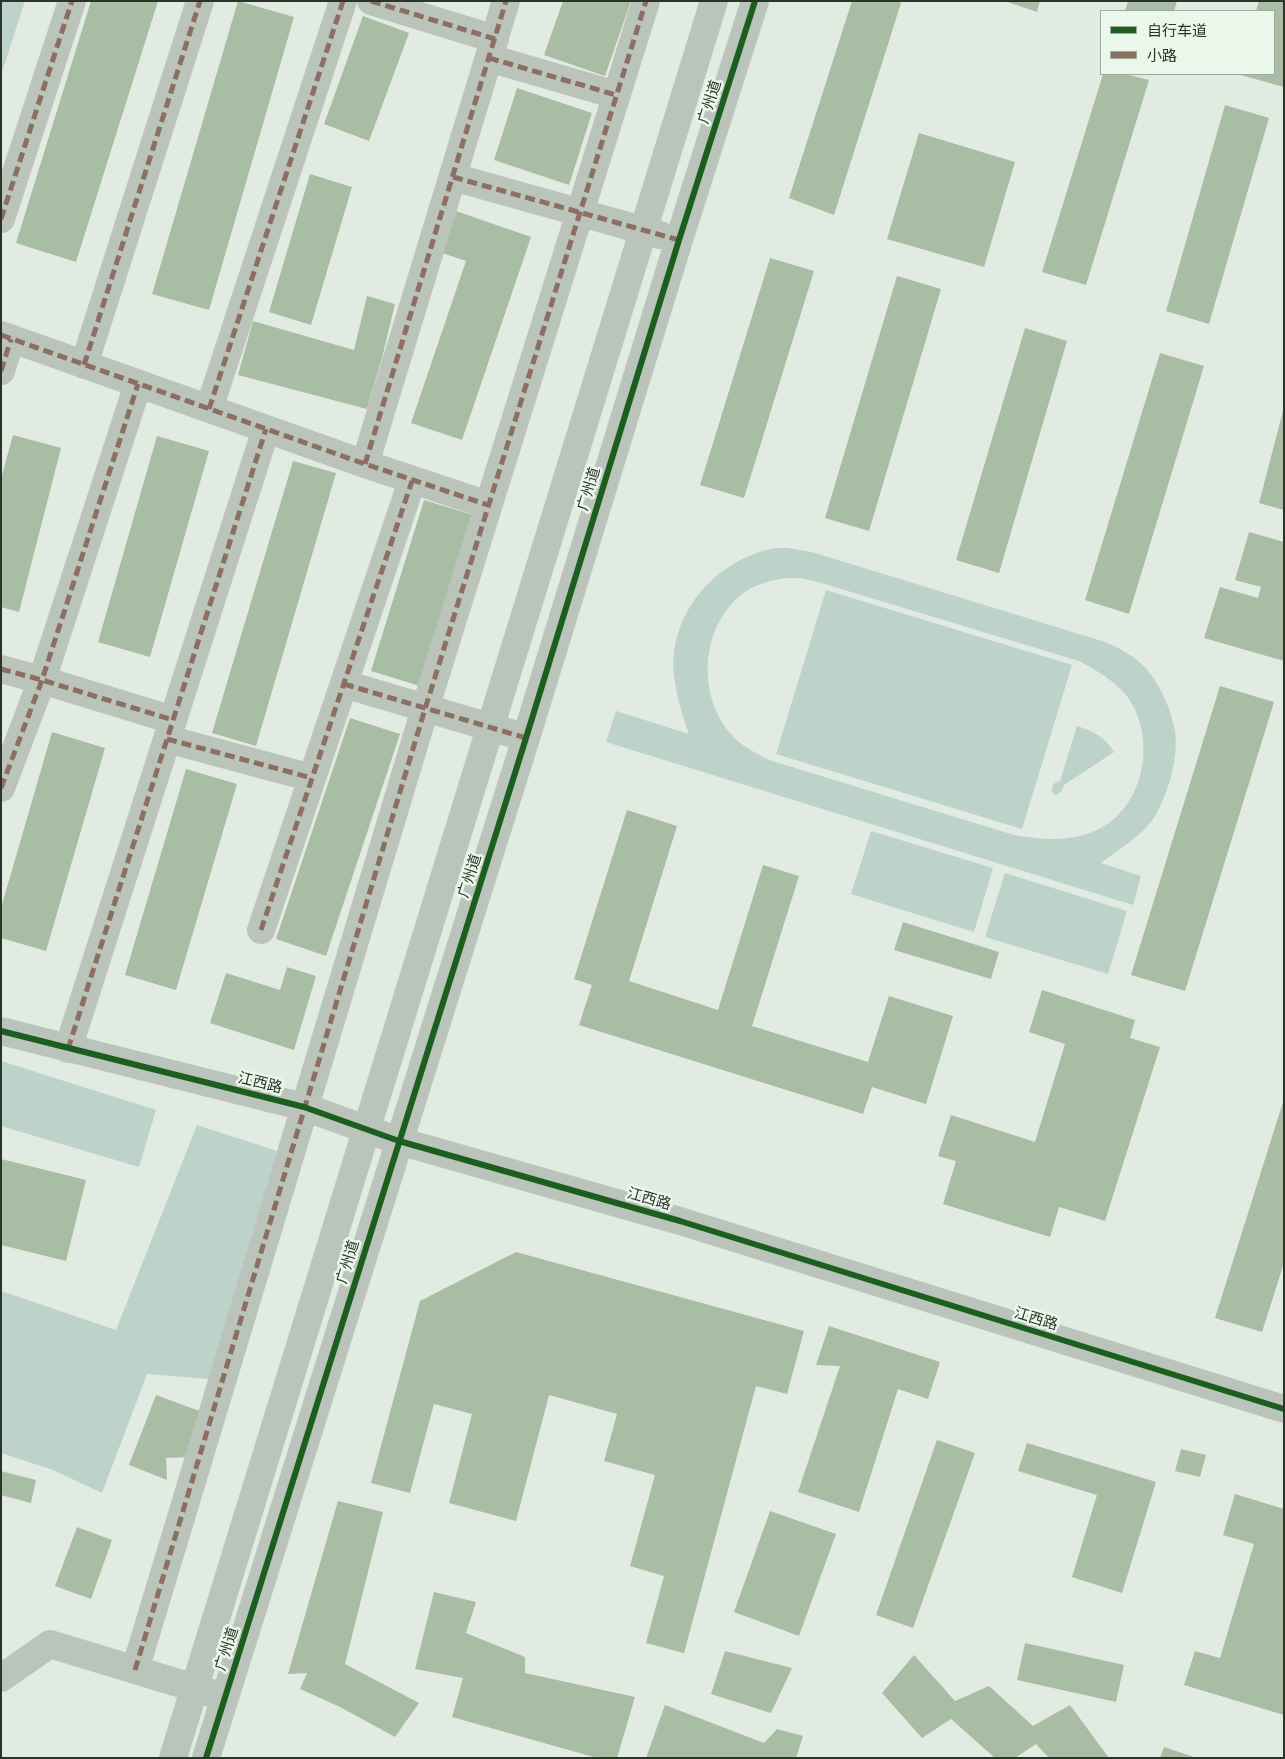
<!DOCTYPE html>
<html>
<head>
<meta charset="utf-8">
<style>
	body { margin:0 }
	#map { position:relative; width:1285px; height:1759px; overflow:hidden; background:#e1ebe2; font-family:Mulish,"Noto Sans SC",sans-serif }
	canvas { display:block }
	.frame { position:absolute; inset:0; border:2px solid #2b3429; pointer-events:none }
	.legend { position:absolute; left:1100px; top:10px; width:175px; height:65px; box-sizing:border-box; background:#e9f8ea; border:1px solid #9daa9d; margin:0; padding:6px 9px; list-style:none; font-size:15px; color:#2b3429 }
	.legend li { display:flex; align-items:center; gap:10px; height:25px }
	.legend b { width:25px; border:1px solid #9daa9d }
</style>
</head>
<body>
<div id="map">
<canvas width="1285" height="1759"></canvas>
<div class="frame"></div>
<ul class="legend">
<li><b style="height:6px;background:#1b5e20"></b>自行车道</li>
<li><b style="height:6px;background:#8d6e63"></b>小路</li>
</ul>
</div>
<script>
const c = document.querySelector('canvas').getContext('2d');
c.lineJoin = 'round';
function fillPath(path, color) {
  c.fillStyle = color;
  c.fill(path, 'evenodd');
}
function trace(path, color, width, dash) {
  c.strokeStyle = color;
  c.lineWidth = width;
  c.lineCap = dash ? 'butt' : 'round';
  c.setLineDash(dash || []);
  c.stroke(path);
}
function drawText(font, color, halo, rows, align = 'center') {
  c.font = font + ' Mulish,"Noto Sans SC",sans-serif';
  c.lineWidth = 5;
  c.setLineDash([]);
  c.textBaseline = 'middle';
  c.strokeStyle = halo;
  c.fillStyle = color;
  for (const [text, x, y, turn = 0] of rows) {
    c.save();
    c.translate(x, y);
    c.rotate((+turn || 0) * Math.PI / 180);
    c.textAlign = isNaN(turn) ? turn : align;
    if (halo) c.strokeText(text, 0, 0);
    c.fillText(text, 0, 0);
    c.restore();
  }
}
fillPath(new Path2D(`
	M1 1H25L1 75Z
	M775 548H787L812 552 1105 642C1122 649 1138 658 1149 672 1162 689 1171 710 1175 731 1179 758 1167 800 1151 822 1138 839 1117 850 1101 863L1141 876 1133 905 606 742 616 711 689 734C682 714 676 696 674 674 668 613 717 559 775 548ZM785 578H800L818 582 1079 661C1099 672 1121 684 1132 704 1156 746 1142 809 1097 830 1070 842 1042 840 1014 835L769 760C754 752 739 745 729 732 697 692 701 627 742 594 755 584 770 581 785 578Z
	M826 590 1072 665 1022 829 776 754Z
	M1077 726C1093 731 1105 737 1114 752L1064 785 1062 791 1056 795 1052 792V786L1055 783 1060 781Z
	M871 831 993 868 974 932 851 894Z
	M1005 873 1127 911 1108 974 985 937Z
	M1 1061 156 1110 139 1167 1 1126Z
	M197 1125 277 1151 209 1379 147 1374 102 1493 53 1470 1 1453V1291L116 1330Z`), '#bcd2cb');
fillPath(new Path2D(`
	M91 1H158L76 262 16 243Z
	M238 1 294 17 209 310 152 294Z
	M563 1H631L605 76 544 55Z
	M852 1H896L901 3 834 215 789 198Z
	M1005 1H1040L1037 12Z
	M1128 1H1177L1174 11H1125Z
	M1259 1H1284V87L1237 74H1274V11H1256Z
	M363 16 409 33 369 141 324 124Z
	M1103 74H1125L1149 80 1086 285 1042 272Z
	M517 88 592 113 569 185 494 160Z
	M1225 105 1269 118 1209 324 1166 311Z
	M919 133 1015 162 984 267 887 239Z
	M310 174 352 187 311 325 269 312Z
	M456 211 531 237 462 440 411 423 466 261 442 253Z
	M770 258 814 271 744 498 700 485Z
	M897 276 941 289 869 531 825 518Z
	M367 296 395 304 382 358 367 409 238 375 253 321 354 350Z
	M1025 328 1067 341 999 573 956 560Z
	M1160 353 1204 366 1129 614 1085 600Z
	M1283 411H1284V510L1259 503Z
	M13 435 61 448 19 612 1 607V479Z
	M157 436 209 451 150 657 98 642Z
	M293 461 336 473 256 746 212 733Z
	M424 500 473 515 420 686 371 671Z
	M1249 532 1284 542V661L1204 638 1220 587 1258 598 1261 587 1235 580Z
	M1220 686 1274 702 1185 991 1131 975Z
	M350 718 400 734 326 956 276 939Z
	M52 732 105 748 46 951 1 938V908Z
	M186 769 237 784 176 990 125 975Z
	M627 810 677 826 629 981 718 1010 763 865 799 876 752 1026 868 1062 889 996 953 1016 926 1104 872 1087 863 1114 579 1025 592 985 574 979Z
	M903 922 999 952 991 979 894 950Z
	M287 967 316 976 294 1050 210 1023 226 973 280 990Z
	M1042 990 1135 1020 1130 1038 1160 1047 1105 1221 1059 1207 1050 1237 943 1204 956 1161 938 1156 951 1115 1035 1142 1065 1044 1029 1032Z
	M1283 1102 1284 1263 1262 1332 1215 1318Z
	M1 1159 86 1180 66 1261 1 1245Z
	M516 1252 804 1331 787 1394 756 1386 684 1653 646 1643 664 1576 630 1566 655 1475 604 1461 617 1414 549 1395 516 1521 449 1503 472 1414 434 1404 410 1493 371 1483 420 1301Z
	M829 1326 940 1362 928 1399 898 1389 859 1512 798 1492 840 1366 816 1365Z
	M156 1395 205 1413 189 1457 166 1458 167 1480 129 1465Z
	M937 1440 975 1453 913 1628 876 1615Z
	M1027 1443 1156 1482 1122 1593 1072 1577 1097 1495 1018 1471Z
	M1181 1449 1206 1455 1200 1477 1175 1471Z
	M1 1471 36 1480 31 1503 1 1495Z
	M1235 1494 1284 1509V1715L1184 1685 1195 1651 1220 1658 1254 1544 1223 1535Z
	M338 1501 383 1512 345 1664 419 1703 395 1737 340 1707 300 1689 307 1673 288 1674Z
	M770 1511 836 1534 799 1636 734 1612Z
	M77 1527 112 1540 91 1599 55 1586Z
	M434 1592 476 1602 466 1633 525 1657V1673L635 1697 617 1758H597L452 1717 463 1678 415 1669Z
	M1025 1643 1124 1665 1116 1702 1017 1680Z
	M725 1651 792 1668 771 1713 711 1694Z
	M914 1655 955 1701 989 1686 1033 1726 1070 1705 1109 1758H1049L1036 1744 1015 1758H995L951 1719 922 1738 882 1693Z
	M665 1705 764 1743 777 1729 803 1736 796 1758H646Z
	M1164 1747 1194 1757 1193 1758H1160Z`), '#a9bda5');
trace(new Path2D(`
	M371 1 495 39
	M489 58 616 95
	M453 177 660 235
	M1 219 72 1
	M1 335 365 464 488 505
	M84 365 200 1
	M1 371 11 339
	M209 409 343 1
	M365 464 506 1
	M1 669 42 680 173 720
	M344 684 510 733
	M167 739 312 778
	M1 788 42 680 138 384
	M261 930 412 481
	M1 1031 304 1107 399 1141 680 1221 1284 1409
	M68 1049 266 429
	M135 1670 425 709 646 1
	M1 1678 50 1644 211 1693
	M173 1758 714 1
	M206 1758 526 738 679 240 755 1`), '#bac4ba', 28);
trace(new Path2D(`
	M371 1 495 39
	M489 58 616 95
	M453 177 679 240
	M1 219 72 1
	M1 335 365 464 488 505
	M84 365 200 1
	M1 371 11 339
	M209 409 343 1
	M365 464 506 1
	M1 669 42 680 173 720
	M344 684 526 738
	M167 739 312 778
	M1 788 42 680 138 384
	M261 930 412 481
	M68 1049 266 429
	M135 1670 425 709 646 1`), '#8d6e63', 5, [10, 5]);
trace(new Path2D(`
	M1 1031 304 1107 399 1141 680 1221 1284 1409
	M206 1758 526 738 679 240 755 1`), '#1b5e20', 6);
drawText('15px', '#2b3429', '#e9f8ea', [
	["广州道",710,102,-72],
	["广州道",589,489,-73],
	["广州道",470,876,-72],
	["江西路",260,1083,14],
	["江西路",649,1199,16],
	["广州道",348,1262,-73],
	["江西路",1036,1319,17],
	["广州道",227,1649,-72]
]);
</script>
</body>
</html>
